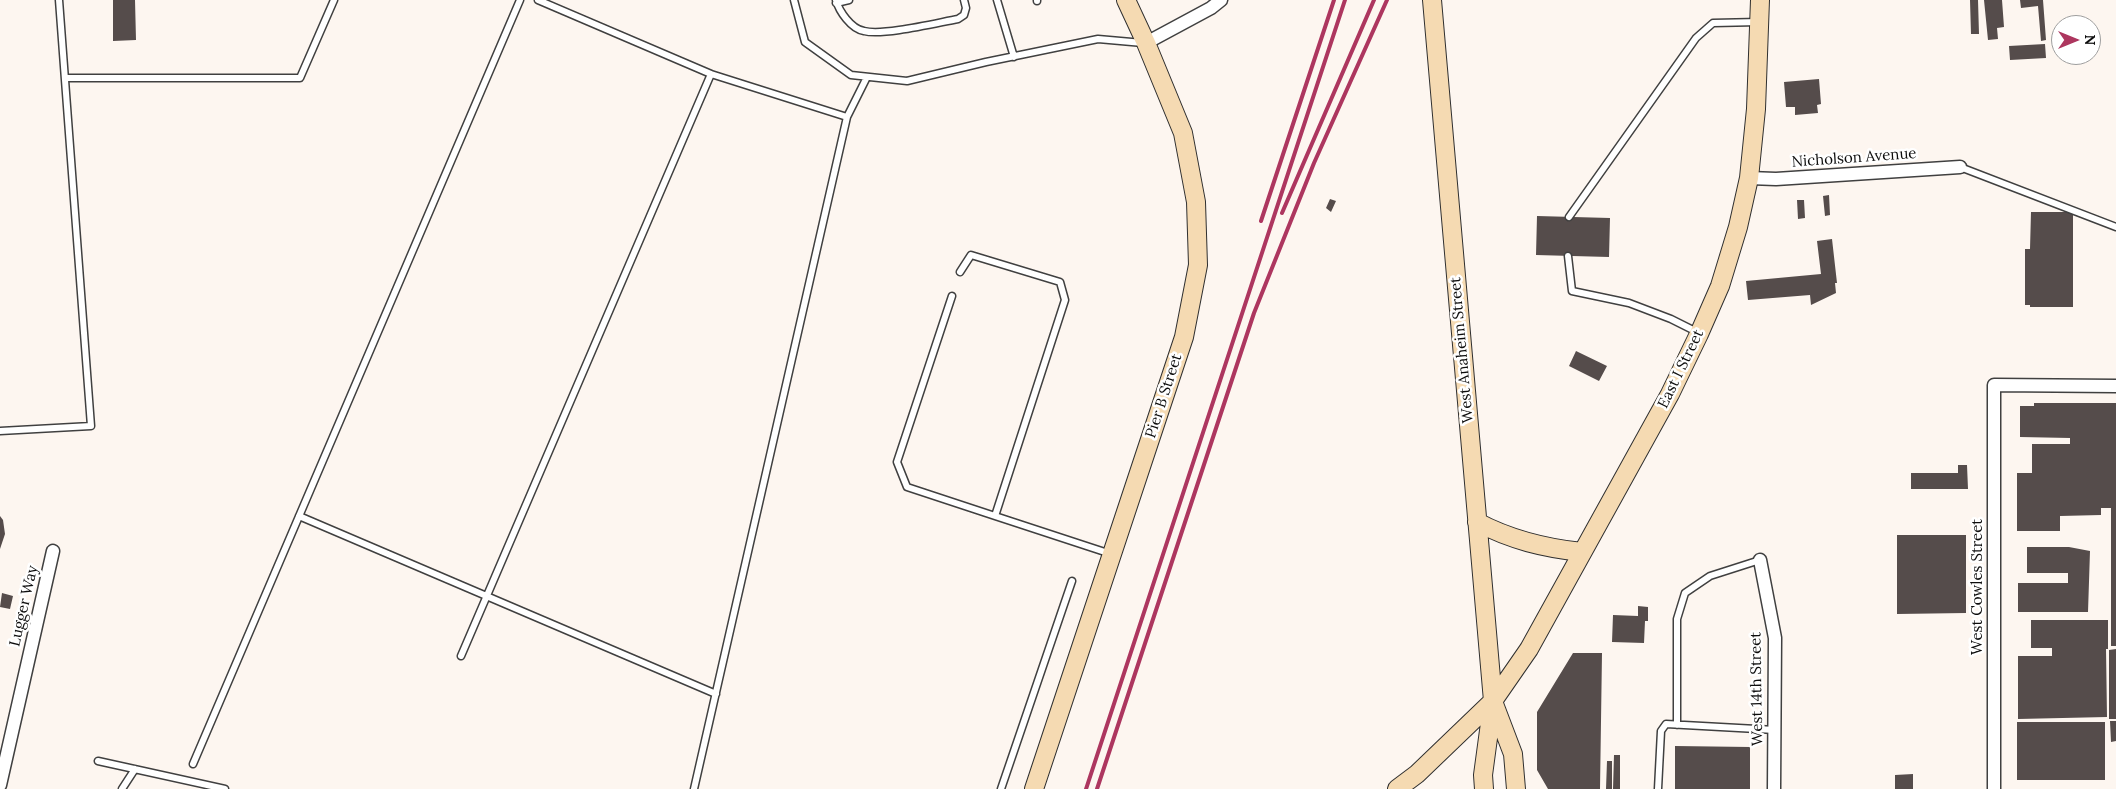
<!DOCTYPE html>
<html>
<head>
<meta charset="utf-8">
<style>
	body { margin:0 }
	#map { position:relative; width:2116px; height:789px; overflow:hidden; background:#fdf6f0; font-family:Lora,serif }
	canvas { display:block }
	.north { position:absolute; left:2051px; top:15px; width:50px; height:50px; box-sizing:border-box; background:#fff; border:1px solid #9e9e9e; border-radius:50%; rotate:90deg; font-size:14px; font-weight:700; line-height:20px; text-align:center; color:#0d0d0d }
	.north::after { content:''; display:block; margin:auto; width:18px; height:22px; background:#ad365f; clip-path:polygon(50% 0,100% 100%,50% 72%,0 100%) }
</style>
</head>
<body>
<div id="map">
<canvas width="2116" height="789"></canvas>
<div class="north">N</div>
</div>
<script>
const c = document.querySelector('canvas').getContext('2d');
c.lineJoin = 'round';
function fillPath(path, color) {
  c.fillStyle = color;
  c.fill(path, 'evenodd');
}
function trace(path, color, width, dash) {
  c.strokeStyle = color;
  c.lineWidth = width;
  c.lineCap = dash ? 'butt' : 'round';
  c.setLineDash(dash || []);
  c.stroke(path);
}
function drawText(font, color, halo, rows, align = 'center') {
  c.font = font + ' Lora,serif';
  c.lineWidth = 5;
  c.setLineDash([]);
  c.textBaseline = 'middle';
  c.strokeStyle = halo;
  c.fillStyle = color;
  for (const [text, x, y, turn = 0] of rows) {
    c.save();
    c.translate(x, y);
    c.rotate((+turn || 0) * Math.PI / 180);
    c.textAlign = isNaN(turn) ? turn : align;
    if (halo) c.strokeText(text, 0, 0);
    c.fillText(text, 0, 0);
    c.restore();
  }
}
fillPath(new Path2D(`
	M113 0H135L136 40 113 41Z
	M1970 0H1978L1979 34H1971Z
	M1984 0H2002L2004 27 1997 28 1998 39 1988 40Z
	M2020 0H2043L2046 40 2041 41 2038 6 2021 8Z
	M2045 44 2046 58 2010 60 2009 46Z
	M1819 79 1821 104 1817 105 1818 113 1795 115V107H1786L1784 82Z
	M1829 195 1830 215 1825 216 1823 196Z
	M1330 199 1336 201 1331 212 1326 208Z
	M1797 200H1804L1805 218 1798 219Z
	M2031 212H2073V307H2030V305H2025V249H2030Z
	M1537 216 1610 218 1609 257 1536 255Z
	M1832 239 1837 283H1835L1836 293 1811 305 1810 295 1748 300 1746 281 1821 274 1817 241Z
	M1576 351 1607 366 1599 381 1569 366Z
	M2034 403H2116V646H2111V508H2101V515L2060 516V531H2017V473H2032V444H2070V438L2020 437V406H2034Z
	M1958 465H1967L1968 489H1911V473H1958Z
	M0 516 3 520 5 534 0 549Z
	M1897 535H1966V613L1897 614Z
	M2027 547H2069L2090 551 2088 612H2018V583H2068V573H2027Z
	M2 593 13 596 10 609 0 607Z
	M1638 606 1648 607V621H1645L1644 643 1612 642 1613 615 1638 616Z
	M2031 620H2108V649H2106L2107 717 2018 719V656H2052V648H2031Z
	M2116 649V719H2109V650Z
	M1573 653H1602L1600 789H1548L1537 770V712Z
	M2110 721H2116V741L2111 742Z
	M2017 722H2105V780H2017Z
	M1675 746 1750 747V789H1675Z
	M1614 755H1620V789H1613Z
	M1607 761H1612V789H1606Z
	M1913 774V789H1895V775Z`), '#554c4b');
const lane = new Path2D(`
	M538 0 711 74 847 117
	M794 0 805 42 851 75 907 81 986 62 1098 39 1143 43
	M836 0C839 11 851 29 864 31 883 36 936 23 958 19L964 15 966 8 964 0
	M997 0 1014 57
	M1037 0V1
	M836 3 849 0
	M65 78H300L334 0
	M1960 167 2116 227
	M1569 217 1696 38 1713 23 1759 22
	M1568 256 1572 291 1629 303 1671 319 1699 333
	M952 296 897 462 907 487 995 516 1065 300 1060 282 971 255 960 272
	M0 431 91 426 59 0
	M299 516 716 694
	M995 516 1111 554
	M461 656 711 74
	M1677 725V619L1685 593 1710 576 1760 560
	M98 761 225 789
	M193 764 520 0
	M122 789 135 769
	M694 789 847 117 867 77
	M1001 789 1072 581
	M1658 789 1661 731 1666 724 1775 730`);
const street = new Path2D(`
	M1146 43 1211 8 1221 0
	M1749 178 1776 179 1960 167
	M1760 560 1775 638 1774 789
	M0 785 53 551
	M1994 789V385L2116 386`);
const secondary = new Path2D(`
	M1432 0 1493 701 1483 775 1484 789
	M1477 522C1511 540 1544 548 1582 552
	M1494 704 1513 754 1516 789
	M1034 789 1184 337 1198 265 1196 202 1183 133 1146 43 1126 0
	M1397 789 1417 774 1493 701 1529 649 1670 394 1699 334 1720 286 1738 227 1749 178 1756 109 1760 0`);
trace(lane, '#404040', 9);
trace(street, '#404040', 15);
trace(secondary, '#2f2f2f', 20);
trace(lane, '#fff', 6);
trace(street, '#fff', 12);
trace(secondary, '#f5dab2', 18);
trace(new Path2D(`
	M1282 213 1374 0
	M1261 221 1334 0
	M1086 789 1345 0
	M1097 789 1254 313 1314 163 1387 0`), '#ad365f', 4);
drawText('15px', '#0d0d0d', '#fff', [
	["Nicholson Avenue",1854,158,-4],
	["West Anaheim Street",1462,350,-95],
	["East I Street",1681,369,-64],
	["Pier B Street",1164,396,-72],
	["West Cowles Street",1978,587,-90],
	["Lugger Way",24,606,-77],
	["West 14th Street",1757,689,-91]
]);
</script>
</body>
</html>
